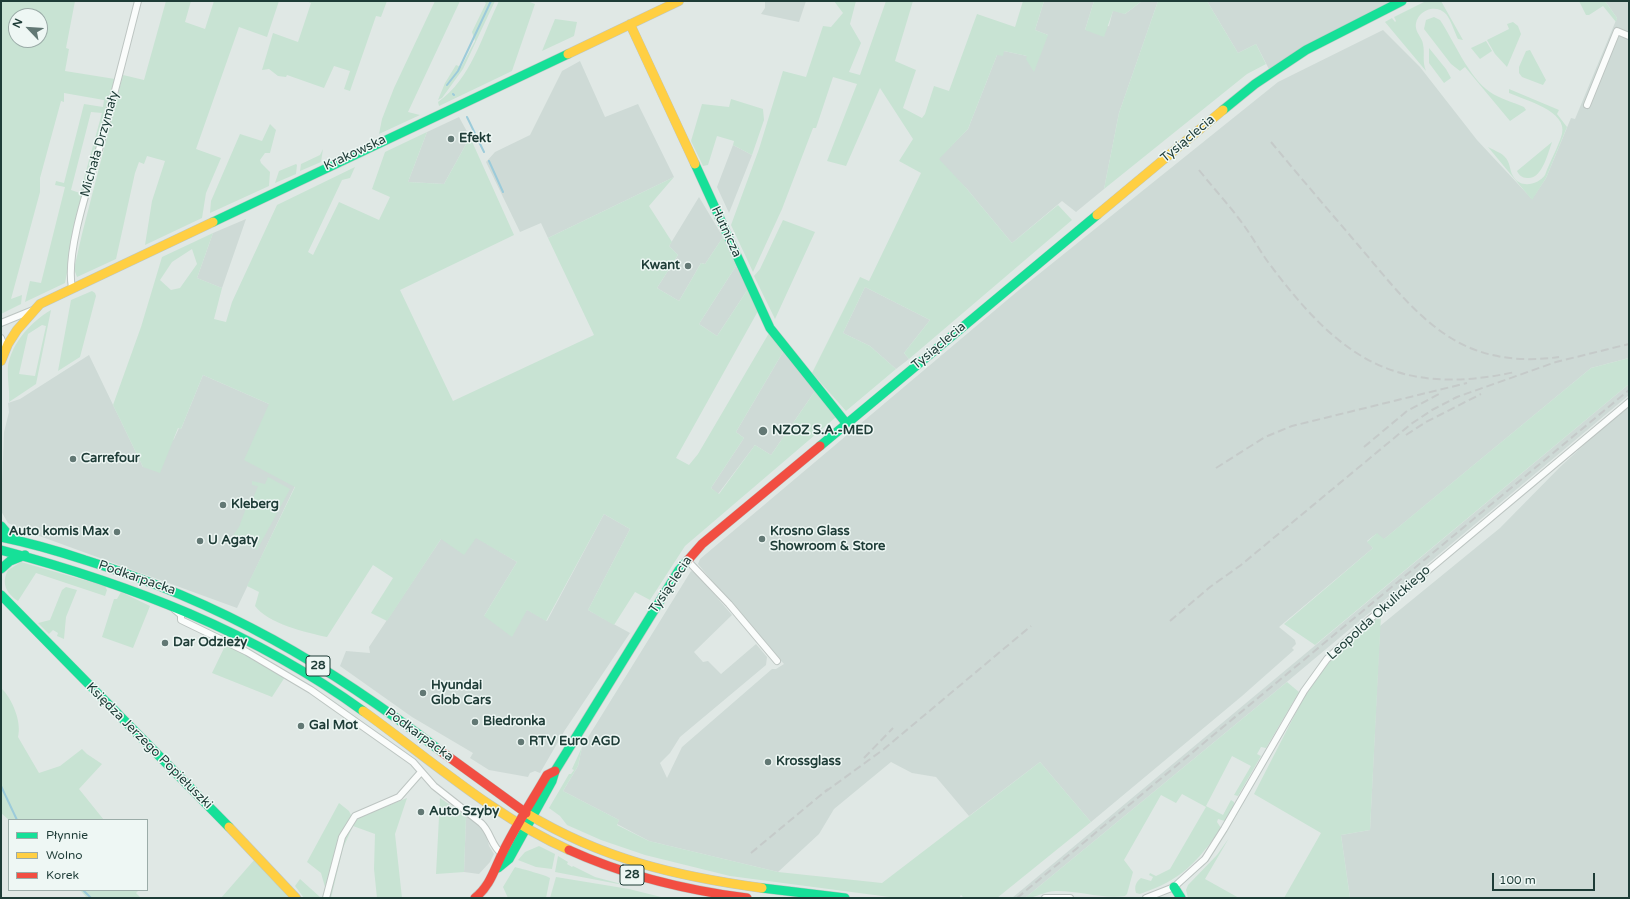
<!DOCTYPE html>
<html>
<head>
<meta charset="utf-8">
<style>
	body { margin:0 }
	#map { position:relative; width:1630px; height:899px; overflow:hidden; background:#e0e8e5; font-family:"Varela Round",sans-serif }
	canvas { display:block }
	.frame { position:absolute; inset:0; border:2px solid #1e3c37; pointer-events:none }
	.legend { position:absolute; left:8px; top:819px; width:140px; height:72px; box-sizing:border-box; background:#eef7f4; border:1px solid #9baca8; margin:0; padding:5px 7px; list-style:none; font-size:12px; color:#1e3c37 }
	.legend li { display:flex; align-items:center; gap:8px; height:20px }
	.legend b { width:20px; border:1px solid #9baca8 }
	.north { position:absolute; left:8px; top:8px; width:40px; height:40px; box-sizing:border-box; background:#eef7f4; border:1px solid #9baca8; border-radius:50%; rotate:295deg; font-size:11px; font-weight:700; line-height:16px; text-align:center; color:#1e3c37 }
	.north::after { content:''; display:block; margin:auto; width:14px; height:18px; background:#627874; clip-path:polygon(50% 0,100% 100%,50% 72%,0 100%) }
	.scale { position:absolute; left:1492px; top:873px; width:103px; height:18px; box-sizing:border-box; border:2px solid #1e3c37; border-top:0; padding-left:5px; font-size:12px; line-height:14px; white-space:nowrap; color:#1e3c37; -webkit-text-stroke:3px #eef7f4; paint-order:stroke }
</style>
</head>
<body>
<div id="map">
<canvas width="1630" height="899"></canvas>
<div class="frame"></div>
<ul class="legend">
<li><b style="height:5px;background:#16e098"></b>Płynnie</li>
<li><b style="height:5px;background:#ffcf43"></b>Wolno</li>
<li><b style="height:5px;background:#f24e42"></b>Korek</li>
</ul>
<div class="north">N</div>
<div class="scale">100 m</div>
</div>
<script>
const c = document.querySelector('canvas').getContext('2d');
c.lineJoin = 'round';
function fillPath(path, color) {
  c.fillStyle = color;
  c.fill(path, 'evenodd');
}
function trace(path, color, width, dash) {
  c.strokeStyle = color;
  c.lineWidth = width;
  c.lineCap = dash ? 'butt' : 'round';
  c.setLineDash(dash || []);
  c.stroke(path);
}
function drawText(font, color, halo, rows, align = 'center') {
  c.font = font + ' "Varela Round",sans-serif';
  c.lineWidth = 3;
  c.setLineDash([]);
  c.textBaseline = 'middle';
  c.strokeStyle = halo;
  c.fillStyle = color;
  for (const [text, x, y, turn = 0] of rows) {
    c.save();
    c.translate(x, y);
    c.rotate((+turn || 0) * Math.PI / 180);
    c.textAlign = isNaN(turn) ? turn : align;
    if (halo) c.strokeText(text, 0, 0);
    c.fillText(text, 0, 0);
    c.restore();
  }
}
fillPath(new Path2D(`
	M765 1H806L799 22 761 14 765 8Z
	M1044 1H1094L1085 30 1109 26 1113 10 1125 14 1142 1H1158L1119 113 1104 189 1076 212 1062 201 1012 243 967 189 937 160 968 129 997 55 1004 51 1027 56 1048 35 1035 30Z
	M1207 1H1400L1271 73 1256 44 1238 53Z
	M1605 1H1629V358L1591 368 1383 540 1376 534 1367 541 1373 548 1279 627 1295 640 1296 644 1292 648 1294 650 1242 696 1091 822 1040 762 969 816 936 777 912 773 891 762 834 809 819 834 778 872 649 841 617 824 619 820 563 791 578 766 582 747 691 571 696 573 732 615 694 652 703 662 708 661 721 674 756 644 767 657 766 665 680 737 670 753 660 763 667 778 682 747 772 669H776L784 664 743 619 698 564 700 559 1019 290 1278 82 1383 30 1420 67 1477 140 1532 199 1546 178 1571 118 1575 119 1617 18Z
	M580 61 605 117 638 104 674 177 548 238 541 223 520 232 486 162 495 152 530 135 562 71Z
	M459 117 470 137 444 184 408 182 427 132Z
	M733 145 752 155 729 213 717 187Z
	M699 197 723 237 705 264 701 263 679 301 657 288 678 255 669 246Z
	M246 219 222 288 197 278 213 233Z
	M736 266 748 289 717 336 699 324Z
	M865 287 930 320 904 353 909 359 896 369 870 346 843 333Z
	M783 352 815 391 771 455 755 445 718 494 711 488 744 438 736 432Z
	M89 355 143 467 174 439 179 428 181 429 203 375 269 404 295 486 237 608 23 530 8 523 1 511 4 432 9 412 8 403 20 399Z
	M1629 384V395L1276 691 1025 898H1012Z
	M1629 407V898H1350L1341 835 1370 830 1380 626 1500 528 1561 466 1608 423Z
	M604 514 630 529 588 610 630 633 565 730 540 773 535 771 530 773 528 777 489 770 470 758 473 753 412 717 340 666 346 651 370 653 369 647 441 539 476 537 517 562 484 616 528 610 547 621Z
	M466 816 481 826 486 833 489 846 494 854 490 862 479 874 464 872Z`), '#cedad6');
fillPath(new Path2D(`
	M1 1H75L66 48 69 49 65 71 115 79 72 247 65 283 25 302 30 281 41 283 65 187 55 185 56 181 64 183 84 104 103 107 104 100 64 93V102L61 101 40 178V192L11 299 22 295 21 304 1 314ZM16 16H40V40H16ZM91 112 102 113 80 193 71 190Z
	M166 1H191L185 22 205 29 214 1H279L267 37 239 27 196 149 221 158 206 193 202 218 145 245 152 201 165 161 147 156 144 164 139 162 135 173 116 259 77 277 74 269 82 234 123 75 144 80Z
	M306 1H387L381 17 376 16 350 91 344 89 350 71 334 66 324 88 287 75 286 77 278 76 269 69 262 70 273 33 298 42 311 3Z
	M435 1H460L408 112 420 115 379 134 382 119 394 88Z
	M483 1H495L463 69 442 98 438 100 445 83 456 65 461 67 475 41 472 32 486 3Z
	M499 1H527L535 4 512 71 439 106 438 102C471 79 482 36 499 1Z
	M834 1H856L850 24 861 43 849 72 860 75 886 1H913L895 61 916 70 903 108 922 118 925 114 934 86 949 91 977 14 1015 27 1023 1H1044L1035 30 1048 35 1034 72 1026 59 1027 56 1004 51 1003 56 997 55 968 129 939 159 967 189 1012 243 1058 205 1072 220 909 359 904 353 930 320 865 287 843 333 870 346 896 369 846 411 812 373 860 277 869 281 921 173 899 161 913 139 880 88 846 166 827 161 857 84 833 77 816 128H813L782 209 753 272 731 225 759 149 783 71 806 77 823 26 831 27 843 13Z
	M1094 1H1142L1125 14 1113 11 1104 37 1085 30Z
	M1158 1H1207L1238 53 1256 44 1266 64 1247 74 1104 189 1119 113Z
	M1426 1H1441L1463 40 1458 39C1454 31 1451 20 1446 14 1435 2 1414 12 1416 28 1417 34 1422 38 1423 44 1425 54 1422 61 1426 71L1385 22 1392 18 1395 22 1396 21 1394 17Z
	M1579 1H1605L1617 18 1616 22 1603 6 1589 15H1586Z
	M1434 17 1440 20C1454 41 1469 78 1490 92 1500 99 1513 102 1524 107L1526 110 1510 121 1465 67 1460 71 1451 64 1424 29 1426 20Z
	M555 19 577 22 574 36 542 51Z
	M1513 22 1518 26 1521 34 1507 67 1495 54 1487 40 1509 29 1507 24Z
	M1486 41 1492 51 1480 59 1471 48Z
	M1429 48 1446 69 1451 78 1444 83 1429 63Z
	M1530 50 1546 80 1543 85 1522 77 1519 73V67L1526 51Z
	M1509 89 1559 110 1557 114 1567 127 1546 178 1532 200 1488 147C1493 150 1500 152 1504 156 1511 163 1509 169 1513 176 1520 189 1538 185 1545 175 1550 161 1558 148 1562 134 1568 111 1525 100 1509 93Z
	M731 99 763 109 764 120 752 155 733 145 734 141 717 136 708 165 703 166 691 141 702 104 729 107Z
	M270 124 276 130 270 153H265L260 160 261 163 270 172 269 186 210 213 211 201 240 134 262 141Z
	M427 132 408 182 444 184 470 137 514 235 400 290 453 401 594 335 548 238 674 177 649 206 672 242 669 246 678 255 657 288 679 301 701 263 705 264 723 237 736 266 699 324 717 336 748 289 758 311 676 458 689 465 698 454 769 333 783 352 736 432 744 438 711 488 719 494 755 445 771 455 815 391 836 417 685 546 650 600 635 592 614 625 588 610 630 529 604 514 546 621 527 610 512 637 484 616 517 562 476 538 464 555 441 539 387 621 371 613 393 578 373 565 327 637C307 633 267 623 255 606L259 592 247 586 295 487 244 460 269 404 203 375 181 429 178 428 160 473 143 467 113 405 141 327 162 257 213 233 197 278 222 288 214 319 226 322 232 302 277 205 355 167 350 178 342 180 308 252 313 255 339 202 379 220 390 197 372 189 385 152ZM192 249 197 264 180 288 171 290 160 280 172 262Z
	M1552 142C1548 153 1542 180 1527 178 1522 178 1519 175 1517 171Z
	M323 149 321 162 300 171 301 164 320 155Z
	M296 164 297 165 296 174 275 183 279 171Z
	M783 220 815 232 775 319 754 276 760 269Z
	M92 291 95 293 96 296 80 357 58 371 71 300Z
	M51 310 36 384 9 402C10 392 7 378 8 366 12 342 31 322 51 310ZM42 325 46 326 35 376 19 374 28 334Z
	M1629 358V384L1315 645 1284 624 1373 548 1367 542 1377 533 1384 539 1591 368Z
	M268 477 290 489 257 550 231 538 239 527 246 508 248 509 250 506 258 486 252 485V481L265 484Z
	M21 562 105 586 107 590 105 596 36 573 18 601C6 593 1 583 8 570Z
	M66 587 77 590 66 617 64 639 57 636 58 633 53 630 49 634 38 623 50 620 62 590Z
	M121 592 150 606 133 648 102 637 114 599H117Z
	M1381 615 1370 830 1341 835 1350 898H1284L1321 833 1254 794 1308 689 1329 662Z
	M226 644 285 677 272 697 212 673Z
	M1287 682 1299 692 1266 748 1261 747 1257 754 1261 756 1238 796 1234 795 1251 766 1232 756 1206 806 1223 815 1231 800 1234 802V805L1225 821 1218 819 1217 822 1221 828C1197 863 1181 880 1140 894L1136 893C1134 886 1136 882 1141 878L1151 881 1153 877 1149 875 1150 873 1156 876 1170 869 1206 807 1182 794 1176 803 1161 795 1124 860 1133 872 1127 894 1125 896C1102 899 1080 891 1058 891 1046 890 1037 898 1025 898Z
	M1 688C12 698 22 722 18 737L39 773 60 766 82 749 87 754 102 764 79 789 104 820H9L1 813Z
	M582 747 578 766 563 791 619 820 617 825 649 841 778 872 882 883 1040 762 1091 822 997 898H964L961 895 959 898H897L730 876 645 855 601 840 567 825 560 816 549 808 569 774H571L574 770 572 769Z
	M407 798 395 834 402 898H377L374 869 375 834 353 826 343 848 331 898H328L344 837 356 818Z
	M440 798 466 816 464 872 436 874Z
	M339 803 349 811 351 815 327 886 325 887 321 873 307 862Z
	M1229 838 1205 879 1239 898H1188L1186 890 1188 885 1217 855Z
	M539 846 555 854 552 869 536 867 518 860 525 852Z
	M558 856 568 862 567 864 572 867 573 866 595 877 629 886 555 872Z
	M255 859 291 898H221Z
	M515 867C522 869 546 875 550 878L546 898H508L503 887Z
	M556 877 629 889 665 898H550Z
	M300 879 320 897V898H304L295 886Z
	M80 890H139L136 893 141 898H87Z`), '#c8e3d3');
trace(new Path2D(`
	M447 85 458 71 491 1
	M453 94 454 95
	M467 117 484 152
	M489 161 503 192
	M1 786 17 820
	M83 890 91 898`), '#9ccbda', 2);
const street = new Path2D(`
	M1587 105 1617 31 1629 36
	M72 288C65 251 90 181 101 143 114 96 126 48 138 1
	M1 323 33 310
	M1 338 5 349
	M687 560 729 604 777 661
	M175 610 181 615V620L247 652 311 690 413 762 434 786 481 823C491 832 491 846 502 854
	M326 898 342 837 355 816 399 797 421 772
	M1045 898H1070
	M1146 898 1174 887 1205 859 1224 829 1304 691 1327 659 1370 619 1629 402`);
const fast = new Path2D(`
	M1223 110 1255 84 1306 50 1402 1
	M695 164 770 328 846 423
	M213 222 568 54
	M820 446 1097 215
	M1 526 12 539
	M1 537C30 543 58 551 85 560 222 602 330 666 442 752
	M1 550C130 584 254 632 363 711
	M1 569 10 561 25 555
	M1 595 229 827
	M498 868 509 859 552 781 555 771 679 570 688 560
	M1174 887 1181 898
	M762 888 845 898`);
const slow = new Path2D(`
	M630 24 695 164
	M568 54 679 1
	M1097 215 1223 110
	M1 361 8 344 17 330 40 304 213 222
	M363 711C430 759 493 816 569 850
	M526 813C602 859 675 876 762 888
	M229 827 296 898`);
const jam = new Path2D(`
	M688 560 702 544 820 446
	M442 752 526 813
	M569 850C626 876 685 890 747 898
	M475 898C490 886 494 870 502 854 515 827 532 801 547 775L555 771`);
trace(street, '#bdc5c2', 8);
trace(fast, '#bdc6c3', 10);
trace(slow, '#bdc6c3', 10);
trace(jam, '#bdc6c3', 10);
trace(street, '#fafcfb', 6);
trace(fast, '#16e098', 9);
trace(slow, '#ffcf43', 9);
trace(jam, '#f24e42', 9);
trace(new Path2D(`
	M1271 142C1300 177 1330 212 1359 246 1388 280 1417 319 1456 341 1488 359 1524 362 1559 357
	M1199 170C1214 189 1231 207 1245 227 1253 238 1260 251 1268 262 1338 356 1394 398 1515 372
	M1406 435 1426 422 1481 394
	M1364 447 1407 411 1439 394
	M1216 468 1265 437 1292 426 1467 383
	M1170 621 1210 587 1241 565 1411 424 1432 410 1457 397 1556 362 1629 344
	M864 758 893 728
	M825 792 884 749 1031 626
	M751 853 828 789
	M1017 898 1629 390`), '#c5cac9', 2, [8, 4]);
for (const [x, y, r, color] of [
	[451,139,4,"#627874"],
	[688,266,4,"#627874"],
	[763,431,5,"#627874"],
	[73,459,4,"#627874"],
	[223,505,4,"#627874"],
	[117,532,4,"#627874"],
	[762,539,4,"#627874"],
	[200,541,4,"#627874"],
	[165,643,4,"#627874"],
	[423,693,4,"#627874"],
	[475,722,4,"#627874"],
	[301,726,4,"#627874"],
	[521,742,4,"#627874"],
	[768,762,4,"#627874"],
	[421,812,4,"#627874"]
]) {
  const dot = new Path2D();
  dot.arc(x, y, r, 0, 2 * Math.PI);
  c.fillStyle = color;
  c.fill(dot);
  trace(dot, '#eef7f4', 1.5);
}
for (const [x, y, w] of [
	[318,666,24],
	[632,875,24]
]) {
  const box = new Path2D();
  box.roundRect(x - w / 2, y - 10, w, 20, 3);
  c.fillStyle = '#eef7f4';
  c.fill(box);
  trace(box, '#1e3c37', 1);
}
drawText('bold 12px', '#1e3c37', null, [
	["28",318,666],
	["28",632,875]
]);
drawText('bold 13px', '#1e3c37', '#eef7f4', [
	["Efekt",459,139],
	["Kwant",680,266,"right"],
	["NZOZ S.A.-MED",772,431],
	["Carrefour",81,459],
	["Kleberg",231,505],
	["Auto komis Max",109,532,"right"],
	["Krosno Glass",770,532],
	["Showroom & Store",770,547],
	["U Agaty",208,541],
	["Dar Odzieży",173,643],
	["Hyundai",431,686],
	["Glob Cars",431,701],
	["Biedronka",483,722],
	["Gal Mot",309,726],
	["RTV Euro AGD",529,742],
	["Krossglass",776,762],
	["Auto Szyby",429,812]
], 'left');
drawText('13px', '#1e3c37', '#eef7f4', [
	["Tysiąclecia",1188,139,-40],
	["Michała Drzymały",100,144,-74],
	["Krakowska",355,153,-25],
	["Hutnicza",726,232,65],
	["Tysiąclecia",939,346,-40],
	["Podkarpacka",137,578,19],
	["Tysiąclecia",671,585,-56],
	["Leopolda Okulickiego",1379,613,-42],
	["Podkarpacka",419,735,36],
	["Księdza Jerzego Popiełuszki",149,746,45]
]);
</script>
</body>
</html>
